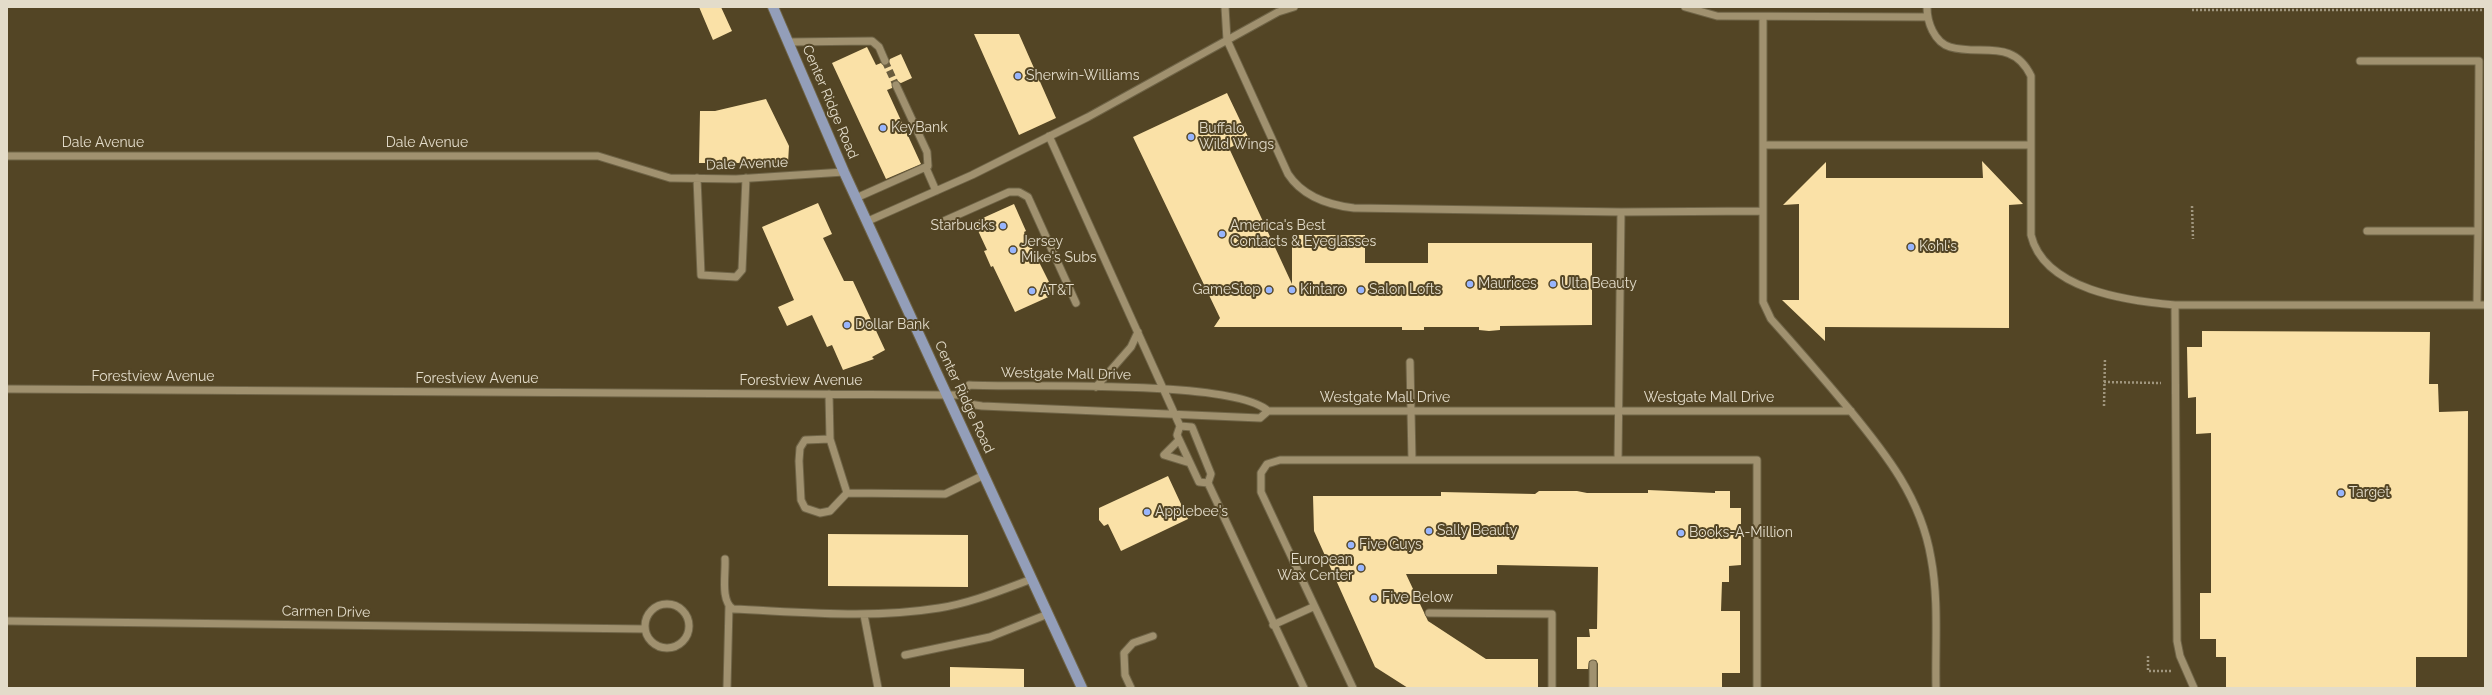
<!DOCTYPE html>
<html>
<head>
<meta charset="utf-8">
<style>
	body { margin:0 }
	#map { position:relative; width:2492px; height:695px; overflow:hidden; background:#534525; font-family:Raleway,sans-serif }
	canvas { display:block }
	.frame { position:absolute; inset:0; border:8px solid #e3dcca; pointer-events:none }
</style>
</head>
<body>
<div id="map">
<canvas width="2492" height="695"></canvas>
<div class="frame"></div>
</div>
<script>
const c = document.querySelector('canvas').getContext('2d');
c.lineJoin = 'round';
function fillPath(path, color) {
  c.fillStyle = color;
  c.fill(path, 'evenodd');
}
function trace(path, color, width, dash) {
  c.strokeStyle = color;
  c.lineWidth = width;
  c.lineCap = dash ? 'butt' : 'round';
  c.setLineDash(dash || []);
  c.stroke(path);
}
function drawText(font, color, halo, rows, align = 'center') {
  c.font = font + ' Raleway,sans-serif';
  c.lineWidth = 4;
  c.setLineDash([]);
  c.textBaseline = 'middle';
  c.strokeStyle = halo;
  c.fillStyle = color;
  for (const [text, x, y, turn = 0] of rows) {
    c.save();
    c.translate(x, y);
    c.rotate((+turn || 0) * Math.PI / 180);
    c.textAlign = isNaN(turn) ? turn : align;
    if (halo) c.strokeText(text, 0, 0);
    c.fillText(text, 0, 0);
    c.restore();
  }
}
fillPath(new Path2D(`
	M699 7H721L732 31 713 40Z
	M974 34H1019L1056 118 1019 135Z
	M867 47 876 65 881 63 887 65 890 59 901 54 912 78 901 83 894 81 892 88 887 90 921 164 886 179 832 63Z
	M1227 93 1249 139 1229 148 1292 284V235H1365V263H1428V243H1592V325L1500 326V330L1489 331 1479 330V327H1424V330H1402V327H1214L1220 318 1133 137Z
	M766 99 789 146 788 163H699L700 111H715Z
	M1982 161 2023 204 2009 205V328L1825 327V341L1782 300H1799V204L1783 205 1826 162V178H1983Z
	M818 203 832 234 823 238 844 281H853L885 350 872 357 874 359 843 370 832 345 827 347 812 315 787 326 778 307 794 300 762 227Z
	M1014 204 1026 231 1024 232 1055 294 1015 312 993 266 991 267 984 251 987 250 974 222Z
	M2202 331 2430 332 2429 384H2438L2439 412 2468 411 2467 657H2416V688H2226V657H2216V639H2200V593H2211V433L2196 434V397L2188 398 2187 347H2202Z
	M1168 476 1188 519 1121 551 1108 524 1104 526 1099 520V508Z
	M1648 490 1715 493V491H1730V508H1741V565L1729 566V582H1722L1721 611H1740V673H1722V688H1598V664L1596 660 1589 661 1588 669H1577V637H1590L1589 629H1597L1598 567 1497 565V574H1406L1428 621 1486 659H1538V688H1408L1375 667 1314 531 1313 496H1441V492L1535 494 1539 491H1577L1587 493H1648Z
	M828 534 968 535V587L828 586Z
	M950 667 1024 669V688H950Z`), '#fae1a7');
trace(new Path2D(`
	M885 61 896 85`), '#695c3e', 7, [7, 3.5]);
const minor = new Path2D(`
	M1225 7 1227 40 1288 174C1303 197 1328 205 1354 208L1621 212
	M1685 7 1717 16 1927 17
	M1927 7C1927 22 1934 42 1950 47 1981 56 2013 38 2031 76V235C2044 290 2128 301 2175 305L2177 641 2180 656 2194 688
	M1763 17V302L1771 319C1798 349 1823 378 1849 409 1886 454 1921 498 1931 558 1939 600 1935 645 1936 688
	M789 42 872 41 879 47 885 61
	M2360 61H2479L2478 231H2367
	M1049 136 1180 426 1177 435 1199 482 1208 483 1211 474 1192 427 1180 426
	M1763 145H2031
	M7 156H598L670 178 736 179 844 172
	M926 168 936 191
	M697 178 701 275 736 277 742 270 746 178
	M856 198 928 166 927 152 896 85
	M868 221 972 175 1088 117 1278 12 1294 7
	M937 224 1009 192H1019L1028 197 1076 303
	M2175 305H2485
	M2477 305 2478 231
	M1410 362 1412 460
	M1096 387 1131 347 1138 332
	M7 389 947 395H961L969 404 982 406 1260 418 1268 411C1234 379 1025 388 969 385L961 395
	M829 394 830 439 847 493 945 494 984 475
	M1268 411H1851
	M830 439 805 440 800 448 799 461 801 500 805 508 820 513 830 511 847 493
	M1179 440 1164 455 1190 463
	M1618 460 1621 212 1762 211
	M1208 483 1304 688
	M725 559C726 573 720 601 733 609 802 612 871 619 939 608 971 603 1002 590 1032 579
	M645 626a22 22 0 1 1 44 0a22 22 0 1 1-44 0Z
	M1429 613 1552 614V688
	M864 615 878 688
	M7 621 645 629
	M1273 625 1313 607
	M905 655 990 637 1048 614
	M727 688 729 606
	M1131 688 1125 675 1124 653 1133 643 1153 636
	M1353 688 1261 492V473L1267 464 1280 460H1757V688
	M1593 688V664`);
const major = new Path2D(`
	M773 7 844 172 1082 688`);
trace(minor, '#6f6447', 9);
trace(major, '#6f6447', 12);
trace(new Path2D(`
	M2192 10H2485
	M2192 206 2193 239
	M2104 382 2161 383
	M2104 406 2105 358
	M2148 656V671H2173`), '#a0967e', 2.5, [2, 2]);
trace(minor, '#a0916f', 7);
trace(major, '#939eb9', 10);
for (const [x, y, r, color] of [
	[1018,76,4,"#98b5fd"],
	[883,128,4,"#98b5fd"],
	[1191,137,4,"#98b5fd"],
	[1003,226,4,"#98b5fd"],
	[1222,234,4,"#98b5fd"],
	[1911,247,4,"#98b5fd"],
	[1013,250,4,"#98b5fd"],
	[1470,284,4,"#98b5fd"],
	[1553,284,4,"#98b5fd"],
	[1269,290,4,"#98b5fd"],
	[1292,290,4,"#98b5fd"],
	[1361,290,4,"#98b5fd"],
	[1032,291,4,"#98b5fd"],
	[847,325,4,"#98b5fd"],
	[2341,493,4,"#98b5fd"],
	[1147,512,4,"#98b5fd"],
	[1429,531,4,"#98b5fd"],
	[1681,533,4,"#98b5fd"],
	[1351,545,4,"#98b5fd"],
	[1361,568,4,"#98b5fd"],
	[1374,598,4,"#98b5fd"]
]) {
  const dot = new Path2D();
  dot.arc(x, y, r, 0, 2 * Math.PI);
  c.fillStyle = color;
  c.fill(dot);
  trace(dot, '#534525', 1.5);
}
drawText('14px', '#e3dcca', '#534525', [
	["Sherwin-Williams",1026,76],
	["KeyBank",891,128],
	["Buffalo",1199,129],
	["Wild Wings",1199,145],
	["Starbucks",995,226,"right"],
	["America's Best",1230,226],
	["Contacts & Eyeglasses",1230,242],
	["Jersey",1021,242],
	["Mike's Subs",1021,258],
	["Kohl's",1919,247],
	["Maurices",1478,284],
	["Ulta Beauty",1561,284],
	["GameStop",1261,290,"right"],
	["Kintaro",1300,290],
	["Salon Lofts",1369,290],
	["AT&T",1040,291],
	["Dollar Bank",855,325],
	["Target",2349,493],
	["Applebee's",1155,512],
	["Sally Beauty",1437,531],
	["Books-A-Million",1689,533],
	["Five Guys",1359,545],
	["European",1353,560,"right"],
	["Wax Center",1353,576,"right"],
	["Five Below",1382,598]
], 'left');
drawText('14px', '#e3dcca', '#534525', [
	["Center Ridge Road",830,102,67],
	["Dale Avenue",103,143],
	["Dale Avenue",427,143],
	["Dale Avenue",747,164,-2],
	["Westgate Mall Drive",1066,374,1],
	["Forestview Avenue",153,377],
	["Forestview Avenue",477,379],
	["Forestview Avenue",801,381],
	["Center Ridge Road",964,397,65],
	["Westgate Mall Drive",1385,398],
	["Westgate Mall Drive",1709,398],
	["Carmen Drive",326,612,1]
]);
</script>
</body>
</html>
